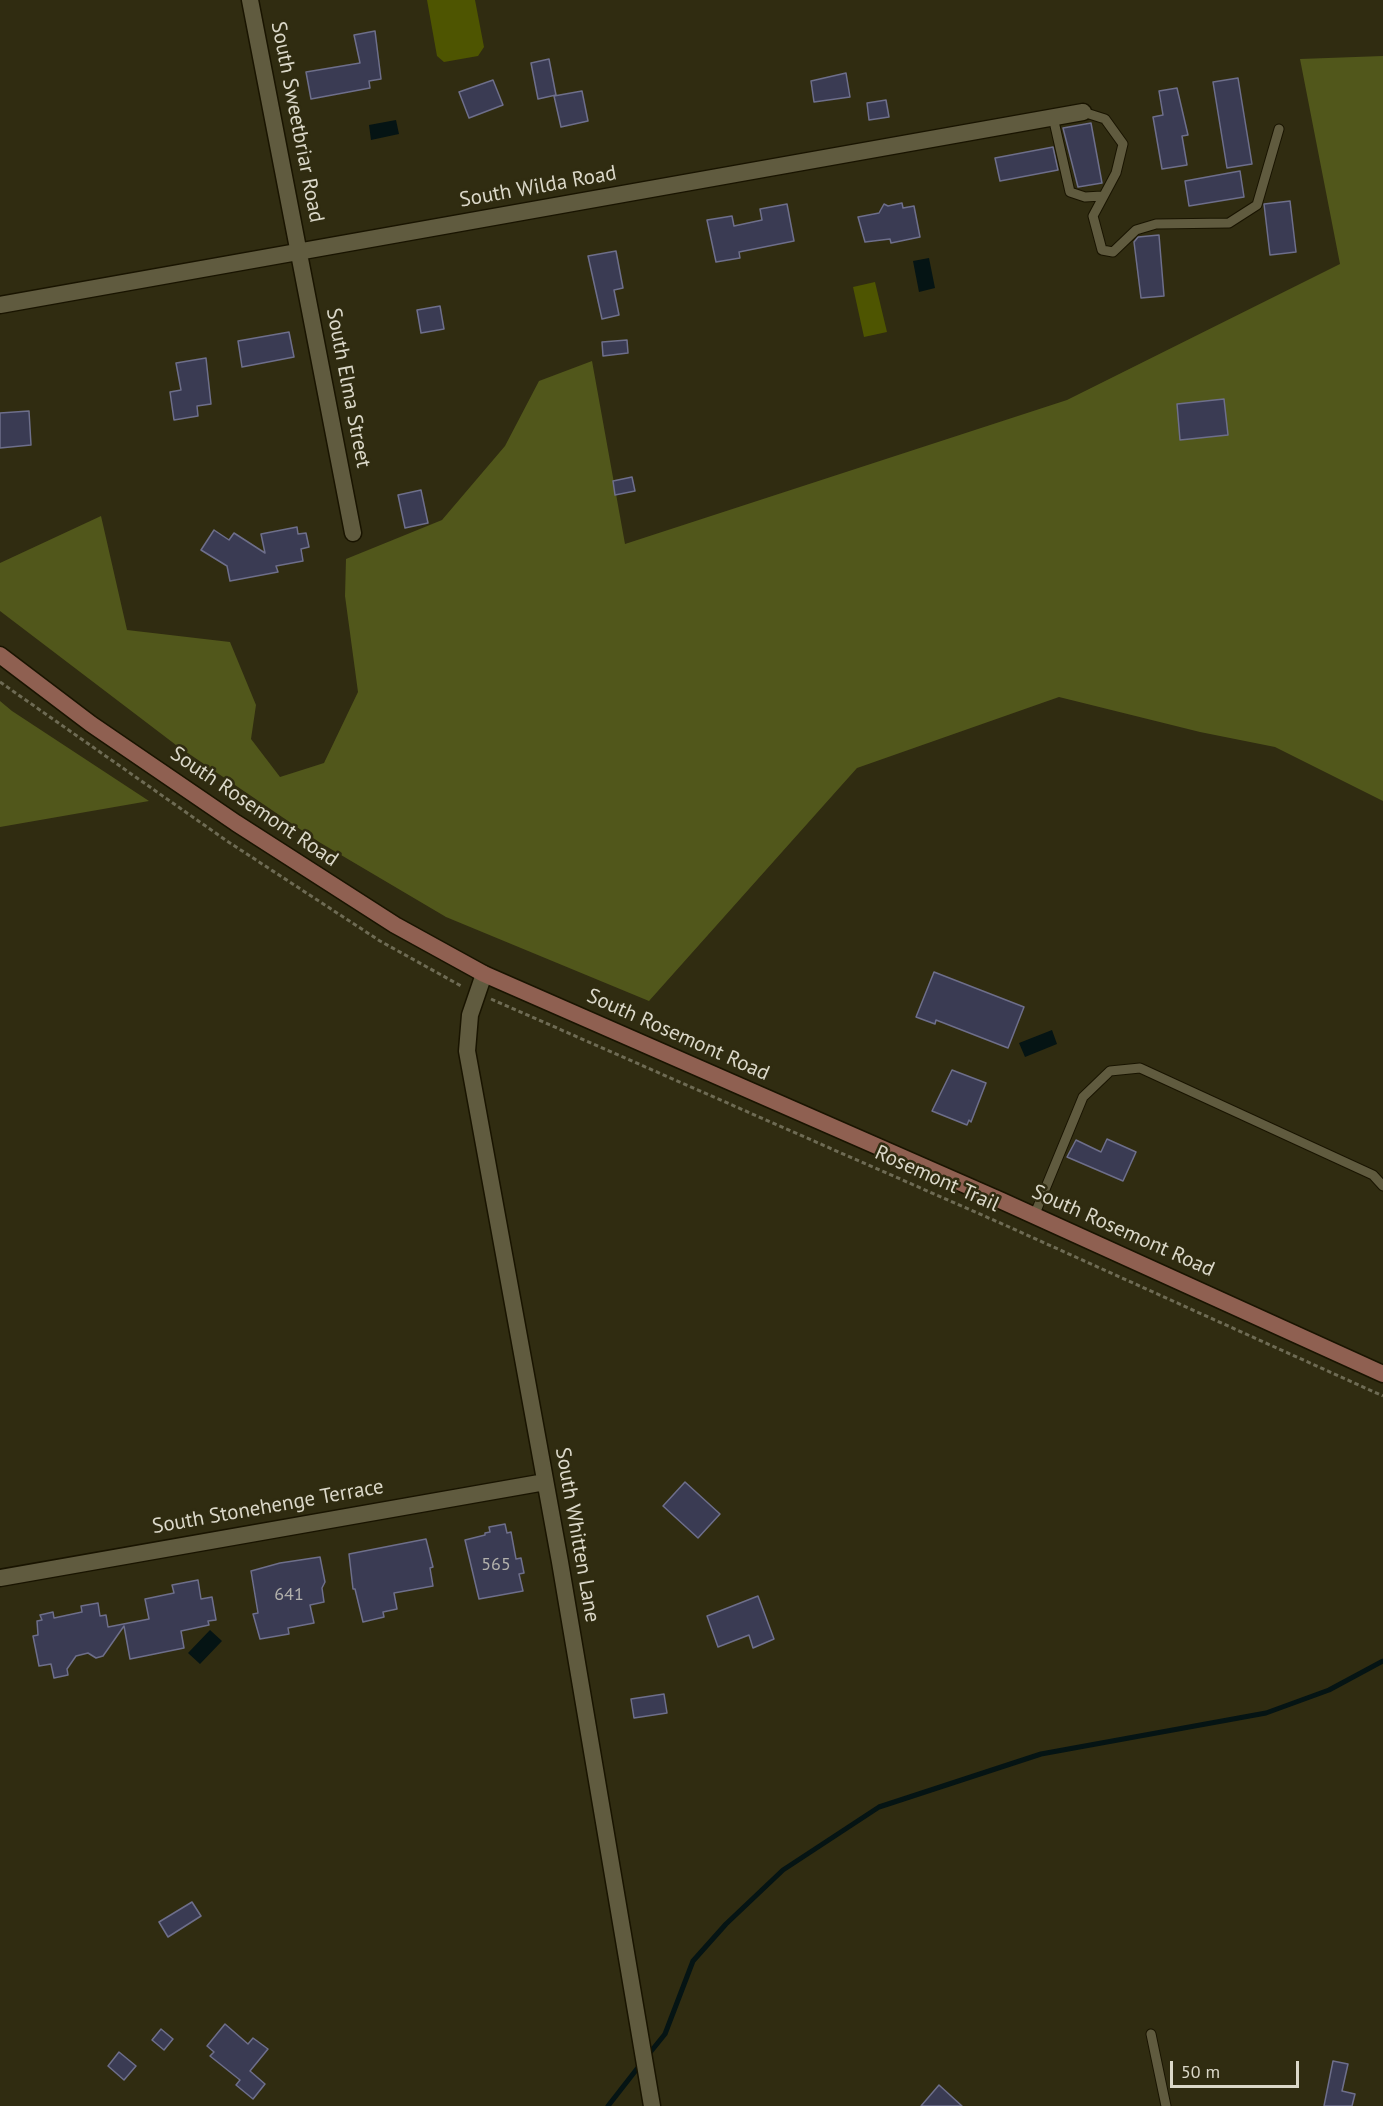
<!DOCTYPE html>
<html>
<head>
<meta charset="utf-8">
<style>
	body { margin:0 }
	#map { position:relative; width:1383px; height:2106px; overflow:hidden; background:#302c11; font-family:"PT Sans",sans-serif }
	canvas { display:block }
	.scale { position:absolute; left:1170px; top:2061px; width:129px; height:27px; box-sizing:border-box; border:3px solid #dbd8c9; border-top:0; padding-left:8px; font-size:18px; line-height:21px; white-space:nowrap; color:#dbd8c9; -webkit-text-stroke:4px #302c11; paint-order:stroke }
</style>
</head>
<body>
<div id="map">
<canvas width="1383" height="2106"></canvas>
<div class="scale">50 m</div>
</div>
<script>
const c = document.querySelector('canvas').getContext('2d');
c.lineJoin = 'round';
function fillPath(path, color) {
  c.fillStyle = color;
  c.fill(path, 'evenodd');
}
function trace(path, color, width, dash) {
  c.strokeStyle = color;
  c.lineWidth = width;
  c.lineCap = dash ? 'butt' : 'round';
  c.setLineDash(dash || []);
  c.stroke(path);
}
function drawText(font, color, halo, rows, align = 'center') {
  c.font = font + ' "PT Sans",sans-serif';
  c.lineWidth = 5;
  c.setLineDash([]);
  c.textBaseline = 'middle';
  c.strokeStyle = halo;
  c.fillStyle = color;
  for (const [text, x, y, turn = 0] of rows) {
    c.save();
    c.translate(x, y);
    c.rotate((+turn || 0) * Math.PI / 180);
    c.textAlign = isNaN(turn) ? turn : align;
    if (halo) c.strokeText(text, 0, 0);
    c.fillText(text, 0, 0);
    c.restore();
  }
}
fillPath(new Path2D(`
	M427 0H475L484 47 478 56 444 62 437 56Z
	M875 282 887 332 864 337 853 287Z`), '#4e5501');
fillPath(new Path2D(`
	M1383 56V801L1275 747 1200 732 1059 697 857 768 649 1001 446 917 319 842 176 745 0 611V563L101 516 127 630 230 642 256 705 251 739 280 777 324 763 358 692 345 596 346 559 442 520 505 446 539 381 592 361 625 544 1067 400 1340 264 1300 59Z
	M0 701 12 711 149 801 0 827Z`), '#51571b');
fillPath(new Path2D(`
	M396 120 399 134 371 140 369 125Z
	M929 258 935 288 919 292 913 261Z
	M1052 1030 1057 1044 1025 1057 1019 1043Z
	M210 1630 222 1641 200 1664 188 1653Z`), '#051414');
trace(new Path2D(`
	M648 2055 665 2034 693 1961 726 1924 783 1870 879 1807 1041 1754 1266 1713 1329 1690 1383 1661
	M608 2106 640 2065`), '#051414', 5);
const building = new Path2D(`
	M375 31 381 79 369 81 370 88 311 99 306 72 360 63 354 35Z
	M549 59 556 95 538 99 531 63Z
	M846 73 850 97 814 102 811 81Z
	M1238 78 1252 164 1227 168 1213 82Z
	M493 80 503 105 469 118 459 92Z
	M1177 88 1188 135 1182 136 1187 165 1162 169 1153 117 1163 115 1159 91Z
	M582 91 588 121 561 127 554 96Z
	M886 100 889 117 869 120 867 103Z
	M1091 123 1102 183 1078 187 1063 128Z
	M1053 147 1058 170 1000 181 995 158Z
	M1240 171 1244 197 1189 206 1185 181Z
	M1290 201 1296 252 1270 255 1264 204Z
	M902 203 903 208 914 206 920 237 891 243 890 239 865 242 858 217 879 213 884 204 888 206Z
	M787 204 794 241 739 252 740 258 716 262 707 220 732 216 734 226 762 220 760 209Z
	M1159 235 1164 296 1141 298 1134 242 1138 237Z
	M616 251 623 288 614 290 619 315 602 319 588 256Z
	M440 306 444 329 421 333 417 310Z
	M289 332 294 357 242 367 238 341Z
	M627 340 628 353 603 356 602 342Z
	M206 358 211 404 197 406 198 416 174 420 170 392 181 390 176 363Z
	M1224 399 1228 435 1180 440 1177 404Z
	M29 411 31 445 0 448V413Z
	M632 477 635 491 615 495 613 481Z
	M421 490 428 523 405 528 398 495Z
	M297 527 298 534 306 533 309 547 301 549 303 561 276 566 278 572 230 581 227 566 201 550 214 530 229 540 234 533 265 553 261 534Z
	M934 972 1024 1007 1008 1048 936 1020 935 1024 916 1017Z
	M952 1070 986 1083 971 1122 969 1120 967 1125 932 1111Z
	M1107 1139 1136 1152 1123 1181 1067 1157 1076 1140 1101 1152Z
	M685 1482 720 1514 698 1538 663 1506Z
	M505 1524 507 1533 511 1532 516 1559 521 1558 524 1573 519 1574 523 1591 479 1599 465 1540 485 1535V1533L490 1532 489 1527Z
	M426 1539 433 1567 430 1568 433 1586 394 1593 397 1609 383 1612 384 1617 363 1622 355 1589H353L349 1554Z
	M320 1557 325 1582 322 1588 324 1602 310 1605 314 1623 288 1628 289 1634 260 1639 253 1614 258 1613 251 1571 280 1563Z
	M198 1580 201 1599 212 1597 216 1620 208 1621 209 1625 181 1631 184 1648 130 1659 124 1626 103 1656 96 1658 88 1653 76 1656 67 1669 68 1675 54 1678 51 1664 39 1666 33 1636 38 1635 37 1621 42 1620 40 1615 53 1612 54 1618 82 1612 81 1606 98 1603 100 1616 106 1615 108 1627 149 1619 145 1599 174 1593 172 1585Z
	M758 1596 774 1639 753 1648 749 1635 718 1647 707 1616Z
	M664 1694 667 1713 634 1718 631 1699Z
	M192 1902 201 1916 168 1937 159 1922Z
	M225 2024 248 2044 253 2038 268 2049 250 2071 265 2084 253 2099 236 2085 240 2080 210 2056 214 2052 207 2046Z
	M161 2029 173 2039 164 2050 152 2040Z
	M119 2052 136 2066 124 2080 108 2066Z
	M1333 2061 1348 2064 1342 2091 1355 2094 1352 2106H1324Z
	M939 2085 962 2106H921Z`);
fillPath(building, '#3a3b53');
trace(building, '#6e6f8b', 1.5);
const service = new Path2D(`
	M1083 112 1105 119 1123 144 1116 173 1093 216 1102 250 1113 252 1136 230 1156 224 1229 223 1257 205 1279 129
	M1053 117 1070 192 1085 197 1102 196
	M1034 1216 1083 1097 1110 1071 1140 1068 1373 1175 1383 1186
	M1151 2034 1166 2106`);
const minor = new Path2D(`
	M250 0 353 533
	M0 305 1083 112
	M484 974 470 1015 467 1051 560 1562 652 2106
	M0 1578 545 1482`);
const secondary = new Path2D(`
	M0 655 91 724 236 823 395 925 484 974 1002 1201 1383 1374`);
trace(service, '#191400', 11);
trace(minor, '#191400', 19);
trace(secondary, '#191400', 19);
trace(new Path2D(`
	M0 682 227 841 380 941 463 987
	M491 999 1007 1226 1383 1396`), '#6e6b54', 3, [4.5, 3]);
trace(service, '#605b3f', 9);
trace(minor, '#605b3f', 16);
trace(secondary, '#8f6051', 16);
drawText('18px', '#b3b1ac', null, [
	["565",496,1565],
	["641",289,1595]
]);
drawText('21px', '#dbd8c9', '#302c11', [
	["South Sweetbriar Road",297,122,79],
	["South Wilda Road",538,187,-10],
	["South Elma Street",348,388,79],
	["South Rosemont Road",254,807,34],
	["South Rosemont Road",678,1035,24],
	["Rosemont Trail",937,1179,24],
	["South Rosemont Road",1123,1231,24],
	["South Stonehenge Terrace",268,1507,-10],
	["South Whitten Lane",577,1535,80]
]);
</script>
</body>
</html>
